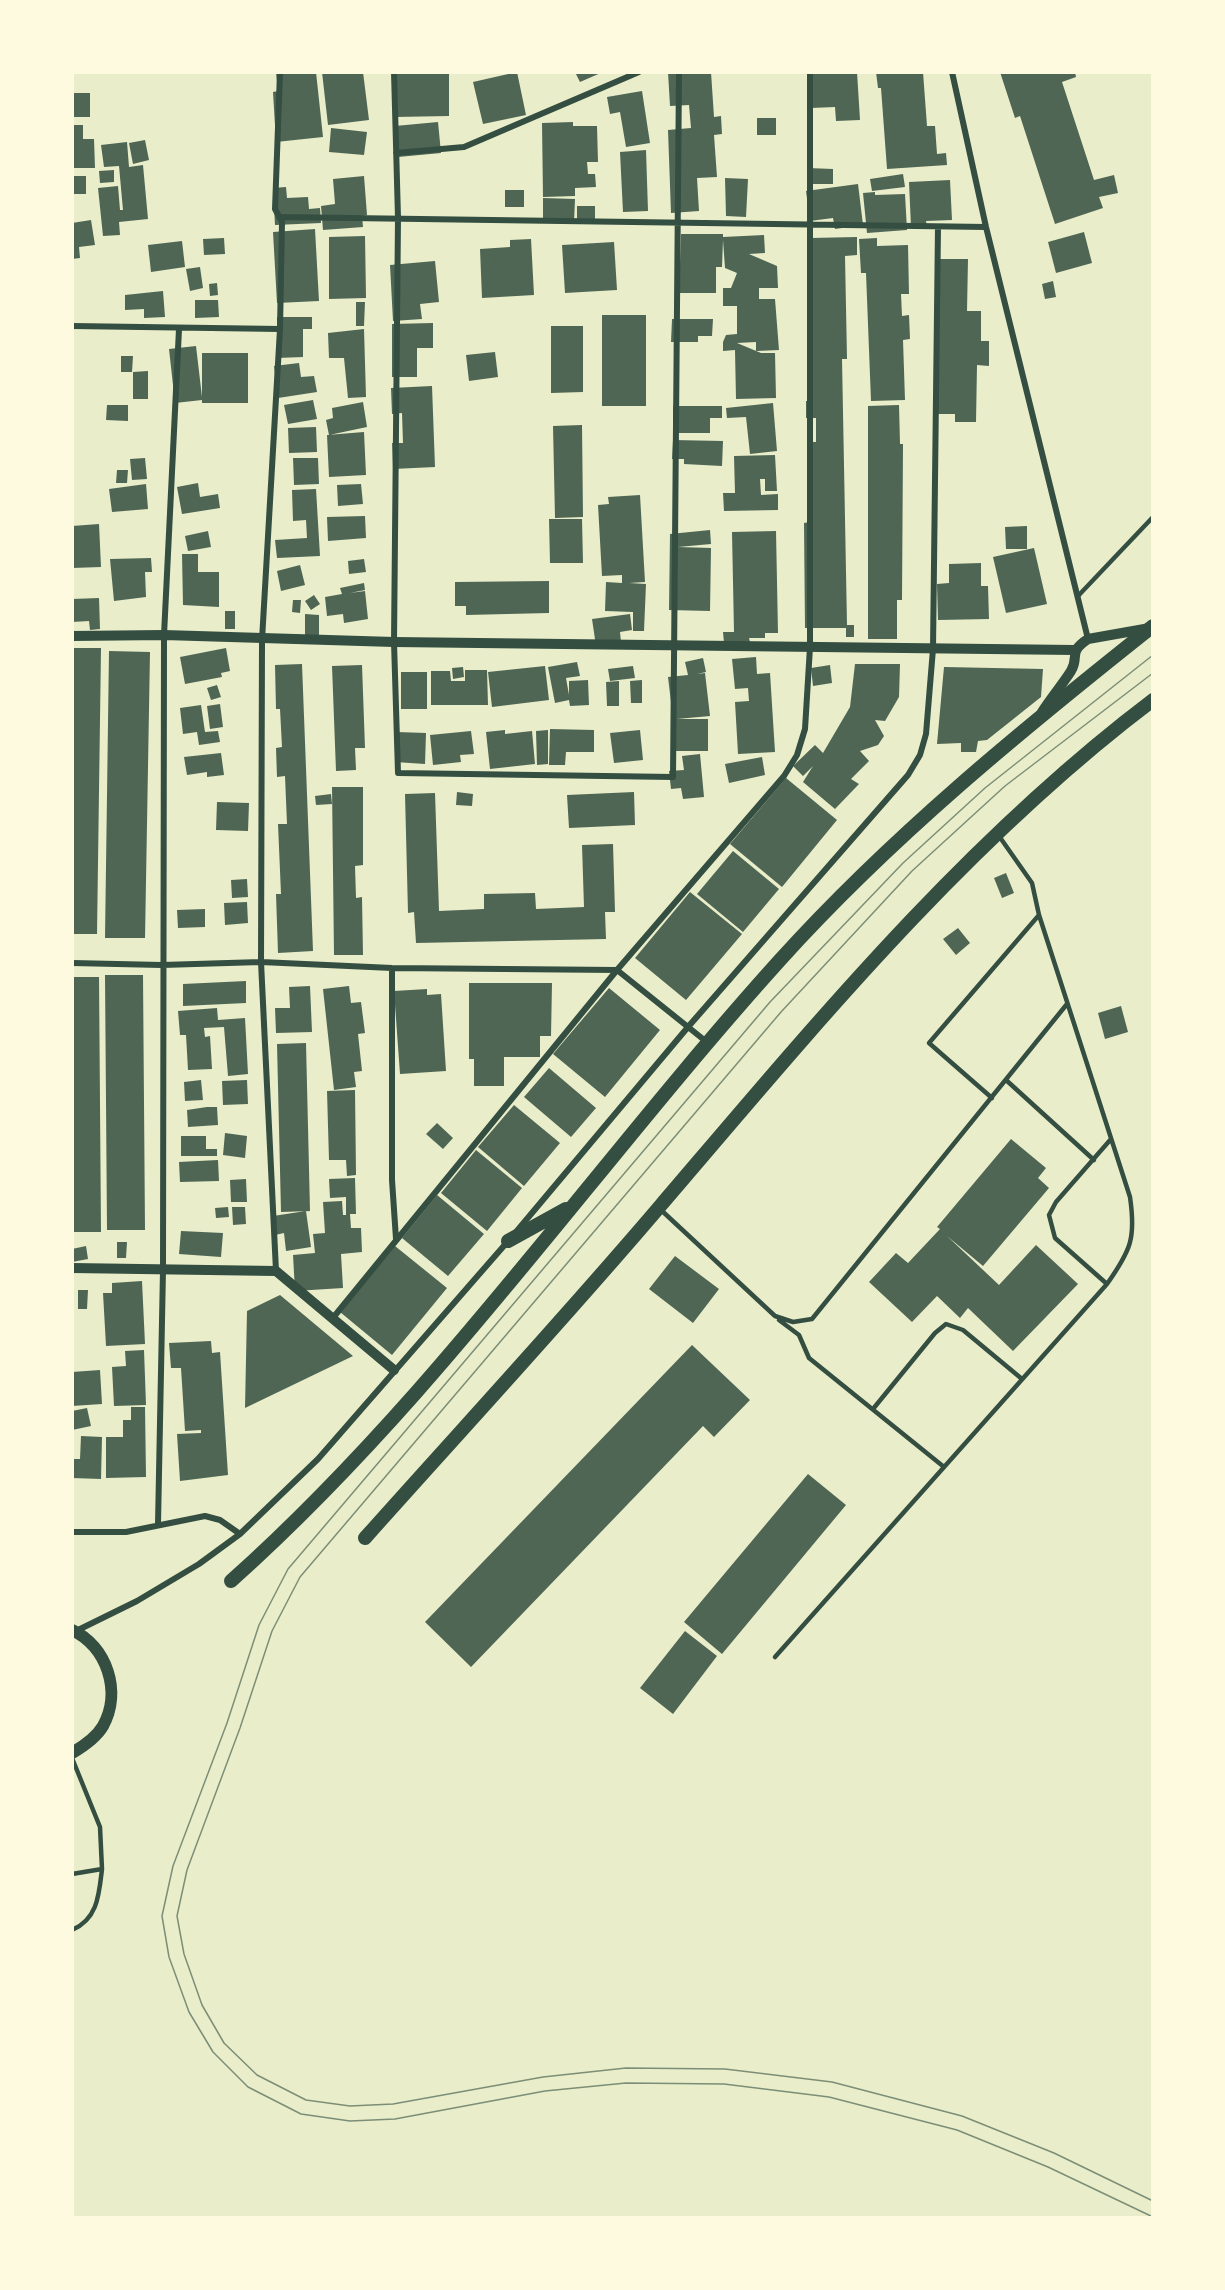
<!DOCTYPE html>
<html>
<head>
<meta charset="utf-8">
<style>
	body { margin:0 }
	#map { position:relative; width:1225px; height:2290px; overflow:hidden; background:#e9edc9; font-family:Commissioner,sans-serif }
	canvas { display:block }
	.frame { position:absolute; inset:0; border:74px solid #fefae0; pointer-events:none }
</style>
</head>
<body>
<div id="map">
<canvas width="1225" height="2290"></canvas>
<div class="frame"></div>
</div>
<script>
const c = document.querySelector('canvas').getContext('2d');
c.lineJoin = 'round';
function fillPath(path, color) {
  c.fillStyle = color;
  c.fill(path, 'evenodd');
}
function trace(path, color, width, dash) {
  c.strokeStyle = color;
  c.lineWidth = width;
  c.lineCap = dash ? 'butt' : 'round';
  c.setLineDash(dash || []);
  c.stroke(path);
}
fillPath(new Path2D(`
	M276 72H316L323 137 276 142 273 92 278 91Z
	M322 72H363L369 120 328 125Z
	M395 72H449V116L395 117Z
	M517 72 526 115 483 124 473 82Z
	M575 72H603L580 82Z
	M668 72H711L714 117 721 116 722 134 714 135 717 177 697 178 699 211 671 213 668 130 691 128 689 105 670 106Z
	M812 72H857L860 120 836 121 835 107 811 108Z
	M876 72H923L927 126H935L937 154 946 153 947 165 887 169 881 88H878Z
	M1000 72H1075L1076 77 1062 82 1094 180 1114 175 1118 193 1099 197 1103 208 1055 224 1020 116 1015 118Z
	M642 91 650 143 626 147 620 112 610 114 607 97Z
	M72 93H90V117H72Z
	M757 118H776V135H757Z
	M438 122 441 153 398 157 395 126Z
	M573 122V126H597L598 162H587L588 174H595L596 187 575 188V196L543 197 542 123Z
	M72 125H83V139H94L95 168H72Z
	M331 128 367 132 364 155 329 152Z
	M145 140 149 160 133 164 129 143Z
	M127 142 129 167 143 165 148 219 119 222 120 235 103 236 98 188 118 186 120 210H123L119 166 104 167 101 145Z
	M646 150 648 211 623 212 620 152Z
	M808 168 833 169V184H808Z
	M114 170V182L100 183 99 171Z
	M903 174 905 187 872 191 870 179Z
	M72 176H86V194H72Z
	M364 176 367 215 362 216 363 227 323 230 321 206 335 204 333 179Z
	M725 178 748 179 746 217 726 216Z
	M950 180 952 220 926 221 927 226 911 227 909 182Z
	M858 184 863 225 835 229 833 218 810 221 806 191Z
	M286 187 287 198 308 197 309 209 320 208 321 223 275 225 273 188Z
	M505 190H524V207H505Z
	M875 192V195L905 194 907 230 867 233 863 193Z
	M543 198 575 199 574 223 543 222Z
	M577 206H595V221H577Z
	M91 220 95 245 79 247 80 258 72 259V223Z
	M315 229 319 301 277 303 273 232Z
	M1084 232 1092 263 1056 273 1048 242Z
	M681 234H723V237L764 235 765 253 749 254 777 266 778 288H759V299H775L779 350 756 351V342L737 343 761 353H775L776 398 736 399 735 350 723 351V342L726 335 737 334V306H723V288H731L737 273 725 268 723 240 722 267H716V293H679Z
	M365 236 366 298 329 299V237Z
	M857 237V255L845 256 847 359H842L847 625H854V637H846V628H805L804 523 809 522 807 442H816V418H806V401H810L811 238Z
	M224 238 225 254 204 255 203 239Z
	M877 238V246L908 245 909 294H901L902 316 909 315 910 339 903 340 905 400 871 401 866 273H861L859 239Z
	M531 239 534 295 482 298 480 249 510 247V240Z
	M182 241 185 267 151 272 148 245Z
	M614 242 617 290 565 293 562 245Z
	M940 259H968L967 311H981V341H989V366L977 365 976 422H955V414H936Z
	M435 261 439 302 420 304 422 319 393 321 390 265Z
	M200 267 203 288 190 291 186 269Z
	M1053 281 1056 297 1045 299 1042 284Z
	M217 283 218 295 210 296 209 284Z
	M163 291 165 317 144 318V309L125 310V295Z
	M195 300H218L219 317 195 318Z
	M356 302H365L364 326H356Z
	M602 315H646V406H602Z
	M277 317H312V329H303V357L277 358Z
	M672 319H713L712 336H698V342H671Z
	M433 323V348H417V377H392V324Z
	M551 326H583V392L551 393Z
	M364 329 366 397 348 398 344 358H329L328 333Z
	M196 346 202 397V353H248V403H202V400L175 403 169 349Z
	M495 352 498 377 469 381 466 355Z
	M121 356H133L132 372H121Z
	M299 363 301 377 314 376 317 392 278 398 274 366Z
	M148 371V399H133V372Z
	M432 386 435 467 393 469 392 443H403L402 413 392 414 391 388Z
	M313 400 317 419 288 424 284 405Z
	M363 402 367 427 329 435 326 420 333 418 332 408Z
	M773 403 777 451 750 454 746 417 727 418 726 408Z
	M107 405H128V421L106 420Z
	M899 405 900 444H903L902 600H897V639H868V406Z
	M673 406H722V418H710V433H673Z
	M582 425 583 517 555 518 553 426Z
	M316 427 317 452 289 453 288 428Z
	M364 432 366 475 329 477 327 435Z
	M673 440 723 441 722 466 684 464V459H672Z
	M775 455 777 491H765V479H760L761 495 778 494V510L724 511 723 493H735L734 456Z
	M145 458 147 479 132 480 130 459Z
	M293 458H318L319 484 294 485Z
	M117 470H128L127 483H116Z
	M198 483 200 497 218 494 220 508 182 514 177 487Z
	M146 484 148 509 112 512 109 489Z
	M361 484 363 504 338 506 337 485Z
	M316 489 320 556 277 558 275 540 307 538 306 520 293 521 292 490Z
	M640 495 645 582 629 583 646 584 644 631H633V612L605 611 606 582 622 583V575L602 576 598 505 609 504 608 497Z
	M365 516 366 538 328 541 327 517Z
	M549 519H582L583 563H550Z
	M99 524 101 567 72 568V526Z
	M1027 526V549H1006L1005 527Z
	M710 530 711 544 678 547 711 548 710 611 669 610 670 534Z
	M208 531 211 547 188 551 185 536Z
	M776 531 778 633H765V638H749L750 642 724 643 723 632H734L732 532Z
	M1034 548 1047 604 1006 613 993 557Z
	M182 554H198V572H219V607L183 605Z
	M151 558 152 572H145L146 597 114 601 110 559Z
	M364 559 366 572 349 574 348 561Z
	M981 563V586H988L989 619 938 620 937 584 949 583V564Z
	M300 565 305 585 281 591 277 571Z
	M549 581V613L466 615V606H455V582Z
	M364 583 365 590 350 593 365 591 368 619 344 623 343 614 327 616 325 597 342 594 340 588Z
	M314 595 320 604 311 610 305 601Z
	M99 598 100 629 90 630 89 621 72 622V599Z
	M293 600H301L300 613 292 612Z
	M225 611H235V629H225Z
	M305 614 319 615V635H305Z
	M630 614 632 630 620 632 621 642 596 646 592 619Z
	M72 648H101L97 934H72Z
	M226 648 230 671 221 673 222 677 185 684 180 657Z
	M109 651 150 652 145 938H105Z
	M756 657 757 674 770 673 775 752 738 754 735 702 749 701 748 688 735 689 732 659Z
	M703 658 706 672 697 674 705 673 710 716 677 719H708V751H672L673 719 668 677 688 675 685 662Z
	M577 662 580 676 566 678 569 695V681L588 680 589 705 570 706 569 700 555 703 548 667Z
	M302 664 313 951 278 953 276 894H281L278 824H287L285 776 277 777 276 748 282 747 280 709H276L275 665Z
	M855 664H900L899 697 885 721 875 720 884 736 878 745 860 751 869 761 851 779 859 784 835 809 803 782 813 766 803 776 793 766 815 745 823 753 850 707Z
	M362 665 365 748H355L356 770 336 771 332 666Z
	M830 665 832 683 813 686 811 668Z
	M545 666 549 700 492 707 488 672Z
	M633 666 635 678 610 681 608 669Z
	M463 667 464 677 453 679 452 668Z
	M944 667 1043 669 1041 697 987 740 978 741 976 752H961V743L937 744Z
	M465 670H487L488 705H431V671H450L451 681H465Z
	M401 672H427V709H401Z
	M642 680V703H631L630 681Z
	M619 681V706H607L606 682Z
	M217 685 221 697 211 700 207 688Z
	M220 704 223 727 210 729 207 706Z
	M201 705 205 732 218 731 220 742 199 745 197 732 183 734 180 708Z
	M550 729 594 730V752H566L565 765H549Z
	M505 730V734L532 731 535 764 490 769 486 732Z
	M548 730V764L537 765 536 731Z
	M640 730 643 760 614 763 610 733Z
	M471 731 474 754 460 755 461 762 433 765 430 735Z
	M397 732 426 733 425 764 395 762Z
	M221 753 224 775 207 777V772L187 775 184 757Z
	M700 754 704 797 683 799 681 788 671 789 669 771 684 770 682 756Z
	M762 757 765 775 729 783 725 764Z
	M786 778 837 820 782 887 730 844Z
	M332 787H363V865L355 866 356 898 362 897 363 955H334Z
	M457 792 473 794 472 806 456 805Z
	M634 792 635 825 569 828 567 795Z
	M435 793 439 911 484 909V894L535 893 536 909 584 907 582 845 613 844 615 912H605L606 939 416 943 414 912 408 913 405 794Z
	M331 794 332 804 316 805 315 796Z
	M217 802 249 803 248 831 216 830Z
	M733 851 779 889 743 932 697 894Z
	M1006 873 1014 893 1002 898 994 878Z
	M247 879 248 897 232 898 231 880Z
	M690 892 742 934 686 1000 635 958Z
	M247 902 248 923 225 925 224 903Z
	M205 909V927L178 928 177 910Z
	M958 928 970 943 956 955 943 939Z
	M105 975H143L145 1230H107Z
	M72 977H99L101 1232H72Z
	M246 981V1003L183 1006V984Z
	M469 983H552L551 1036H540V1057H504V1086H474V1059H469Z
	M310 986 312 1032 276 1033 275 1008H290L289 987Z
	M349 986 351 1003 361 1002 365 1033 358 1034 362 1071 354 1072 356 1087 334 1090 323 989Z
	M609 988 660 1030 605 1097 553 1054Z
	M427 989V995L441 994 446 1071 400 1074 394 991Z
	M1121 1006 1128 1032 1105 1039 1098 1013Z
	M217 1008 218 1020 245 1018 248 1074 228 1076 224 1027 204 1028 205 1037 210 1036 212 1069 188 1070 186 1035H180L178 1011Z
	M306 1043 310 1211 281 1212 277 1044Z
	M549 1068 596 1108 571 1137 524 1097Z
	M201 1080 203 1100 185 1101 184 1082Z
	M247 1080 248 1104 223 1105 222 1081Z
	M355 1090 356 1175 347 1176 346 1160H329L327 1091Z
	M514 1105 560 1143 524 1186 478 1147Z
	M207 1107H217L218 1125 188 1127 187 1110Z
	M437 1123 453 1138 443 1149 426 1134Z
	M225 1133 247 1136 245 1158 223 1155Z
	M181 1136H206V1149H217V1156H181Z
	M1011 1139 1046 1168 1038 1178 1049 1188 983 1266 947 1236 999 1285 1036 1245 1078 1284 1013 1351 968 1308 960 1318 937 1296 912 1322 869 1282 896 1253 908 1263 940 1229 937 1227Z
	M476 1150 522 1188 487 1231 441 1193Z
	M218 1160 219 1181 180 1182 179 1162Z
	M355 1178 356 1214H350L351 1228H361L362 1252 341 1254 343 1288 295 1291 293 1255 315 1253 313 1234 325 1233 323 1202 342 1201 343 1215H346V1197L330 1198 329 1179Z
	M246 1179 247 1202H231L230 1180Z
	M437 1195 484 1234 448 1276 402 1238Z
	M228 1207 229 1217 216 1218 215 1208Z
	M232 1207H245L246 1224 233 1225Z
	M306 1211 311 1247 286 1251 284 1233 275 1235 273 1216Z
	M181 1231 223 1233 221 1257 179 1254Z
	M117 1242H127L126 1258H117Z
	M86 1246 88 1259 72 1262V1249Z
	M395 1246 447 1288 392 1355 340 1312Z
	M675 1256 719 1289 693 1323 649 1289Z
	M142 1281 145 1344 106 1346 103 1293H112V1283Z
	M78 1290H88L87 1309H78Z
	M280 1295 353 1356 245 1408 247 1311Z
	M211 1341 212 1353 220 1352 228 1475 180 1481 177 1434 201 1433V1430L185 1431 181 1368H171L169 1343Z
	M692 1345 750 1400 714 1437 703 1426 471 1667 425 1622Z
	M144 1350 146 1405 114 1406 112 1367 126 1366 125 1351Z
	M100 1370 102 1404 72 1406V1372Z
	M131 1407H145L146 1477 106 1478V1437H123V1420H131Z
	M87 1408 91 1426 72 1430V1411Z
	M81 1436 102 1437 101 1479 72 1478V1459H80Z
	M808 1474 846 1505 722 1654 684 1622Z
	M685 1631 717 1656 673 1714 640 1688Z`), '#4f6655');
trace(new Path2D(`
	M1078 596 1153 517
	M999 836 1032 883 1039 915
	M1006 1080 1094 1160
	M661 1210 775 1316 793 1322 812 1319 1067 1004
	M1107 1284 1055 1238 1049 1215 1056 1202 1111 1139
	M779 1320 799 1335 809 1358 944 1467
	M873 1409 935 1333 946 1324 963 1330 1022 1379
	M775 1657 1107 1284C1131 1250 1136 1238 1130 1197L1039 915 929 1043 992 1098
	M72 1758 100 1827 102 1869
	M72 1874 102 1869C99 1894 98 1919 72 1930`), '#344e41', 4.5);
trace(new Path2D(`
	M394 72 398 218 394 642 398 773 673 777 679 72
	M952 72 986 227 1088 639
	M396 153 464 147 639 72
	M279 217 986 227
	M72 326 280 329
	M72 963 162 965 261 962 392 968 617 970 708 1043
	M392 968V1180L396 1239
	M516 1232 688 1027 908 775 920 755 926 734 933 649 938 227
	M276 1271 261 962 262 640 280 329 282 222 275 209 280 72
	M332 1319 617 970 784 776 797 755 805 729 810 647V72
	M158 1524 163 1270 164 635 179 329
	M72 1532H126L205 1516 220 1520 240 1534
	M76 1631 137 1601 199 1564 240 1534 318 1459 509 1240`), '#344e41', 6);
trace(new Path2D(`
	M72 636 164 635 394 642 1074 650
	M1042 712C1051 698 1062 685 1071 671 1080 656 1067 653 1088 639L1150 628
	M72 1268 276 1271 394 1370`), '#344e41', 10);
trace(new Path2D(`
	M72 1630C107 1646 122 1692 103 1726 96 1738 84 1746 72 1753`), '#344e41', 12);
trace(new Path2D(`
	M508 1241 566 1209
	M365 1538C464 1427 565 1318 661 1205 814 1026 965 842 1153 700
	M231 1581C437 1397 595 1165 780 960 892 836 1022 730 1153 626`), '#344e41', 14);
trace(new Path2D(`
	M1153 655 985 788 903 863 770 1002 288 1569 259 1625 227 1723 173 1866 162 1916 169 1957 189 2012 213 2052 248 2087 301 2114 350 2121 395 2119 545 2091 626 2083 724 2084 829 2097 957 2130 1048 2167 1153 2217
	M1153 673 1005 786 912 871 781 1012 300 1577 272 1631 240 1728 187 1870 177 1916 184 1954 202 2005 224 2043 257 2075 306 2100 350 2106 393 2104 543 2077 626 2068 725 2069 832 2082 962 2116 1054 2153 1153 2201`), '#7c8e77', 1.5);
</script>
</body>
</html>
